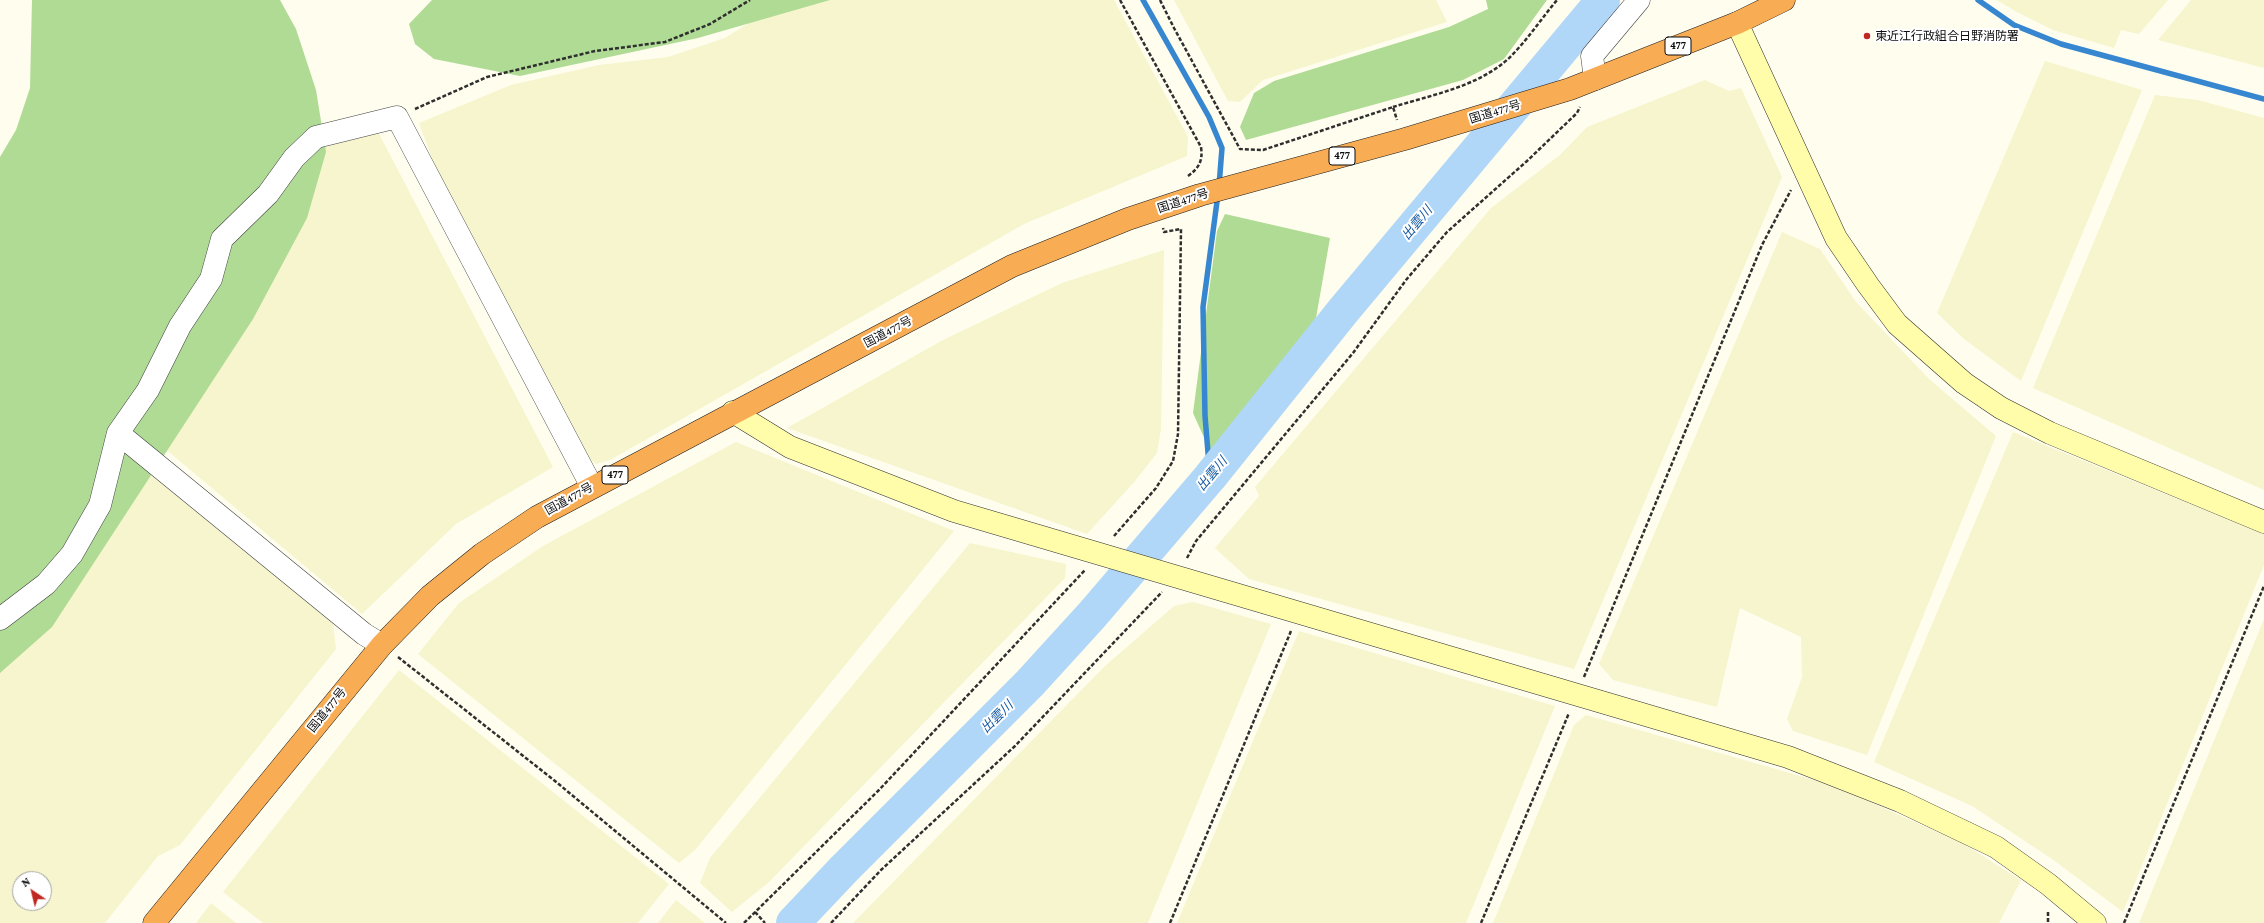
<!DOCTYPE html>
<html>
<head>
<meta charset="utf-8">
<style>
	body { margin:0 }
	#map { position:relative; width:2264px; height:923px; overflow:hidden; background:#fffdee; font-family:"Crimson Pro",serif }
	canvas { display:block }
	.north { position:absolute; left:12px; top:871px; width:40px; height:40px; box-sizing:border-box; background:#fff; border:1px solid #9e9e9e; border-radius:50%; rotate:325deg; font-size:11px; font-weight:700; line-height:16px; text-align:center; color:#0d0d0d }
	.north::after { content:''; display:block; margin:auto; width:14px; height:18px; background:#c12722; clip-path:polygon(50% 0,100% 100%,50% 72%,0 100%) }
</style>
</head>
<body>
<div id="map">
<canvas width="2264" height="923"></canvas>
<div class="north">N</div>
</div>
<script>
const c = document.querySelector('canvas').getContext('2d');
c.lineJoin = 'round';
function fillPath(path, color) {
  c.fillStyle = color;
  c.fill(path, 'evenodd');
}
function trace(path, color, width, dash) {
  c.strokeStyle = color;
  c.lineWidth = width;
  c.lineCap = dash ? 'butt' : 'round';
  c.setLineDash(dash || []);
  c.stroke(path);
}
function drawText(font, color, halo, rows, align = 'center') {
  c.font = font + ' "Crimson Pro","Noto Sans JP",serif';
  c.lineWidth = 4;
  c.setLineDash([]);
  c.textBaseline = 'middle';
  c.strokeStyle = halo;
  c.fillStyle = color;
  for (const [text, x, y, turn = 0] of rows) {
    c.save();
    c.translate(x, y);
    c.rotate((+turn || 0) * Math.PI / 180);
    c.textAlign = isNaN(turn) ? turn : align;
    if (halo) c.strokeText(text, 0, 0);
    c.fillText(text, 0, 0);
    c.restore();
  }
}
fillPath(new Path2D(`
	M785 0H1114L1188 137 1187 156 1024 224 610 460 596 464 587 456 437 172 419 123 511 85 599 65 668 57 725 38Z
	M1174 0H1436L1447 22 1263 80 1240 102 1228 101Z
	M1997 0H2168L2139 34 2121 30 2114 48 2053 30 2015 11Z
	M2191 0H2264V68L2158 40Z
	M2045 61 2142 90 2021 381 1964 339 1937 313Z
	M1705 80 1729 91 1741 88 1782 177 1574 669 1249 579 1215 548 1259 496 1255 487 1491 208 1560 155 1587 127Z
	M2155 95 2198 100 2264 118V490L2033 388Z
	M377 130 553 467 456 524 362 614 132 421 302 161 334 140Z
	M1782 232 1820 249 1856 302 1929 379 1996 436 1867 755 1793 731 1787 719 1802 677 1801 637 1740 608 1717 707 1613 680 1599 664Z
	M1164 250 1161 429 1157 453 1135 481 1087 534 787 428 943 340 1062 283Z
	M2013 432 2264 534V565L2123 912 2052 859 1972 806 1874 762Z
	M736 442 954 531 695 850 679 863 418 654 459 603 543 546Z
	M140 466 333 623 336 649 180 845 158 856 105 923H0V627ZM20 879H44V903H20Z
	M970 543 1066 564 1065 578 769 882 732 912 700 883 710 858Z
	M1193 602 1271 624 1148 923H853L1105 666 1174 606Z
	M2264 619V923H2139Z
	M1299 631 1555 706 1466 923H1177Z
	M399 670 669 884 638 923H263L223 892Z
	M1586 715 1832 785 1962 843 2021 880 1999 923H1493L1574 725Z
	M676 900 705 923H658Z
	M211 903 236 923H196Z`), '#f6f5cd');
fillPath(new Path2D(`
	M32 0H280L296 29 316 90 326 152 307 218 253 319 52 627 0 673V157L16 130 30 88Z
	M432 0H830L698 38 520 76 434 59 415 44 409 24Z
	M1486 0H1547L1504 59 1463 80 1246 140 1240 127 1254 93 1274 81 1449 27 1488 9Z
	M1225 214 1330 238 1316 318 1294 352 1211 453 1193 413 1217 231Z`), '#afdb95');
trace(new Path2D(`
	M1143 0 1209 117 1222 148 1219 186
	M1978 0 2014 25 2061 44 2264 99
	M1210 477 1205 416 1203 307 1218 194`), '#3686d0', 5.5);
trace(new Path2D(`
	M793 923 844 869 1030 683 1092 615 1210 477 1343 311 1603 0`), '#b1d7f8', 34);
const street = new Path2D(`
	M1595 79 1592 56 1639 0
	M118 433 364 634 382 645
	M0 619 46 584 72 554 100 505 118 433 148 390 180 326 211 279 222 239 268 194 294 158 316 137 397 117 592 487`);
const secondary = new Path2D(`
	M1737 23 1836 238 1868 285 1897 324 1964 383 2001 408 2050 433 2264 522
	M733 412 790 447 954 511 1788 757 1900 801 1996 847 2048 884 2095 923`);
const highway = new Path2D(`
	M154 923 382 645 430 596 482 554 537 517 1012 266 1128 219 1200 195 1405 139 1570 89 1737 23 1784 0`);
trace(street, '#404040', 23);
trace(secondary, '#2f2f2f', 23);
trace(highway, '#1e1e1e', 23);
trace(new Path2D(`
	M1120 0 1201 147C1203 161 1199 168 1188 176
	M1160 0 1174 28 1240 149 1263 150 1393 107 1397 120
	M1393 107C1431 95 1477 87 1508 59 1526 42 1541 19 1557 0
	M415 109 487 77 595 51 665 42 710 24 750 0
	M1114 536 1156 488 1173 461 1178 434 1181 229 1164 232 1163 228
	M1187 558 1196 541 1353 353 1406 280 1447 232 1527 161 1577 113 1580 107
	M398 657 555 781 726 923
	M1584 677 1762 245 1791 190
	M755 912 765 923
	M2048 912V923
	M744 923 879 790 1085 570
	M831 923 881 870 1015 746 1162 592
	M1170 923 1291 631
	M1481 923 1569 713
	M2124 923 2264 586`), '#2f2f2f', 2.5, [4, 2]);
trace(street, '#fff', 22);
trace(secondary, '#fffda9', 22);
trace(highway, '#f8ac53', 22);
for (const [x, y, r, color] of [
	[1867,36,4,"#c12722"]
]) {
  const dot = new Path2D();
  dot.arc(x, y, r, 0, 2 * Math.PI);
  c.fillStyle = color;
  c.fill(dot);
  trace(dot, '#fff', 1.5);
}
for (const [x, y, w] of [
	[1678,46,26],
	[1342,156,26],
	[615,475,26]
]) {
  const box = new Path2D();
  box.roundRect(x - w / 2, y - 9, w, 18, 3);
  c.fillStyle = '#fff';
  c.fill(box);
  trace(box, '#0d0d0d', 1);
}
drawText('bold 11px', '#0d0d0d', null, [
	["477",1678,46],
	["477",1342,156],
	["477",615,475]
]);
drawText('12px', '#0d0d0d', '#fff', [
	["東近江行政組合日野消防署",1875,36]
], 'left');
drawText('12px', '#0d0d0d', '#fff', [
	["国道477号",1495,112,-17],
	["国道477号",1183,201,-18],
	["国道477号",888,332,-28],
	["国道477号",569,499,-29],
	["国道477号",327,710,-51]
]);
drawText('italic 13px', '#1358a2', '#fff', [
	["出雲川",1417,223,-50],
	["出雲川",1212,474,-50],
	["出雲川",997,717,-45]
]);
</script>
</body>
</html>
